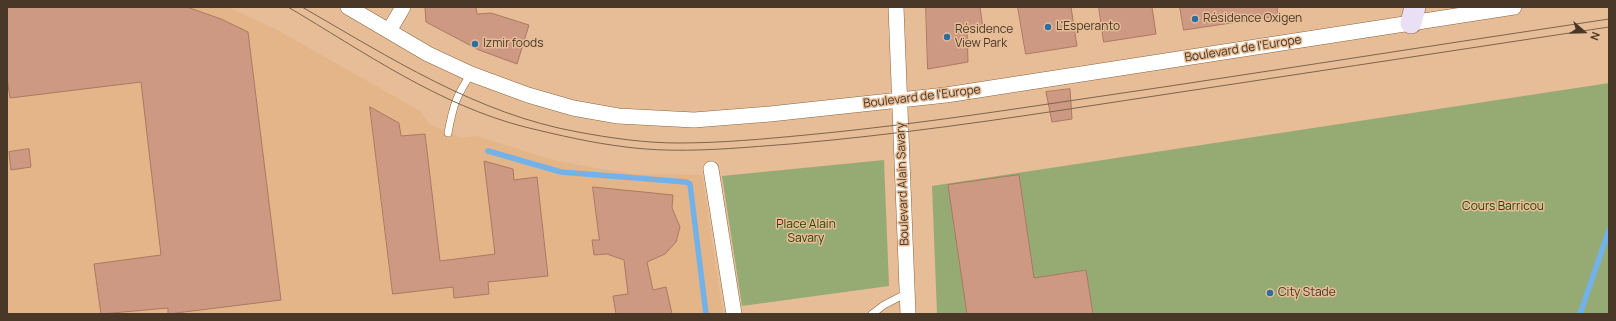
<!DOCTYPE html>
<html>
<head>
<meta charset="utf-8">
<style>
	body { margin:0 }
	#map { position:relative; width:1616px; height:321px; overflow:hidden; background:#e6bd96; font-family:Manrope,sans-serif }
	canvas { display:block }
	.frame { position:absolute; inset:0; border:8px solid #493828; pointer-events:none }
	.north { position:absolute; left:1564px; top:12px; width:40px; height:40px; -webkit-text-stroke:3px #e6bd96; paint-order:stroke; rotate:110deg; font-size:11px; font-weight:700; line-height:16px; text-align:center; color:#493828 }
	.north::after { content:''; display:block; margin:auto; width:14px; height:18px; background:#493828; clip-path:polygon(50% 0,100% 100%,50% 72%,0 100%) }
</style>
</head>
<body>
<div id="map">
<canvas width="1616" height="321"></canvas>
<div class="frame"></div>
<div class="north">N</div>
</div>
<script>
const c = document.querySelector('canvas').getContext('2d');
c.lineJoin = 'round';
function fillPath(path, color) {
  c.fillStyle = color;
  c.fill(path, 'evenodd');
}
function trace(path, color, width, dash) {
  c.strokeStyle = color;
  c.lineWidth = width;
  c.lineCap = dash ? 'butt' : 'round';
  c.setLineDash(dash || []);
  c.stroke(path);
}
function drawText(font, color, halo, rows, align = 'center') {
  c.font = font + ' Manrope,sans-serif';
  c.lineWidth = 3;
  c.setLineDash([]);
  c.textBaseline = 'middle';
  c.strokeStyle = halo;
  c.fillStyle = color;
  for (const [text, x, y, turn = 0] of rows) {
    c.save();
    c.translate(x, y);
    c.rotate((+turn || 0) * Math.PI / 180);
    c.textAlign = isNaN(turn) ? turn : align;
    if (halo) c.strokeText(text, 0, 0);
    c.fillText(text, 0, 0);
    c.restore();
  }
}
fillPath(new Path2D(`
	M7 7H228L279 31 420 111 429 124 462 138 476 136 557 161 608 170 636 174 702 175 723 314H7Z`), '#e4b588');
fillPath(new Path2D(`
	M1609 83V314H937L932 186Z
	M884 160 889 286 742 306 722 176Z`), '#96ab74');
trace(new Path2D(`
	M488 151 561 172 686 182 690 184 706 314
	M1580 314 1609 230`), '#73b2e8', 5.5);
const building = new Path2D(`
	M7 7H187L221 19 248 32 281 300 168 314V308L101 314 94 264 161 255 141 82 10 98 7 78Z
	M431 7H476L477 14 491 13 529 25 517 64 479 50 426 22 425 8Z
	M926 7H980L983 28 967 30 968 62 928 69Z
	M1018 7H1071L1077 46 1026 54Z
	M1099 7H1152L1156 34 1104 42Z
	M1180 7H1277L1278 16 1184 30Z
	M1070 89 1072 119 1052 122 1046 92Z
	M370 107 399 123 401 136 425 134 440 261 495 254 484 161 513 169 514 180 537 177 548 276 488 282 489 294 454 298 453 287 393 294Z
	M29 149 31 167 11 170 9 152Z
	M1019 175 1034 278 1086 270 1093 314H967L948 185Z
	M593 187 673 195 672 208 680 227 676 242 665 254 647 262 653 290 666 287 672 314H616L613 296 628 294 624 260 607 254 594 255 592 240H599Z`);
fillPath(building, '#cd9982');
trace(building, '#ab7963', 1);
const lane = new Path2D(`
	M448 133C453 106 456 96 471 74
	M872 314 884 305 907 293`);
const street = new Path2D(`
	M348 7 428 54 471 74 528 95 573 108 618 116 694 120 770 114 946 95 1514 7
	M896 7 908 314
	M389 31 403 7
	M711 169 734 314`);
const secondary = new Path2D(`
	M1411 23 1415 7`);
trace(lane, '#8a6540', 8);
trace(street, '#8a6540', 16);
trace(secondary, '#8a6540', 22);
trace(lane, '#fff', 7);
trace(street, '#fff', 15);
trace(secondary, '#e9e0f5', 21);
trace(new Path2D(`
	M288 7C364 52 439 105 525 127 558 135 592 143 626 147 680 154 736 148 790 144 894 135 998 120 1102 104 1271 78 1440 53 1609 27
	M302 7C389 57 477 114 578 132 610 138 645 143 678 143 721 143 764 139 806 135 880 128 954 118 1028 107 1222 79 1415 48 1609 19`), '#7d644c', 1);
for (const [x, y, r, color] of [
	[1195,19,4,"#2a6fa4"],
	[1048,27,4,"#2a6fa4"],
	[947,37,4,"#2a6fa4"],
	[475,44,4,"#2a6fa4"],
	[1270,293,4,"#2a6fa4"]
]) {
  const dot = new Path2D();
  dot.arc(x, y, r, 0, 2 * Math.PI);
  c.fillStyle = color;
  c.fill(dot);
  trace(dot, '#e6bd96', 1.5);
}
drawText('12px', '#493828', '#e6bd96', [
	["Résidence Oxigen",1203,19],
	["L'Esperanto",1056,27],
	["Résidence",955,30],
	["View Park",955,44],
	["Izmir foods",483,44],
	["City Stade",1278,293]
], 'left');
drawText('12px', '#493828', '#e6bd96', [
	["Boulevard de l'Europe",1243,49,-9],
	["Boulevard de l'Europe",922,97,-7],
	["Boulevard Alain Savary",903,184,-92]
]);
drawText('12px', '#2f3f07', '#e6bd96', [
	["Cours Barricou",1503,207],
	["Place Alain",806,225],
	["Savary",806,239]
]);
</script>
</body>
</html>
